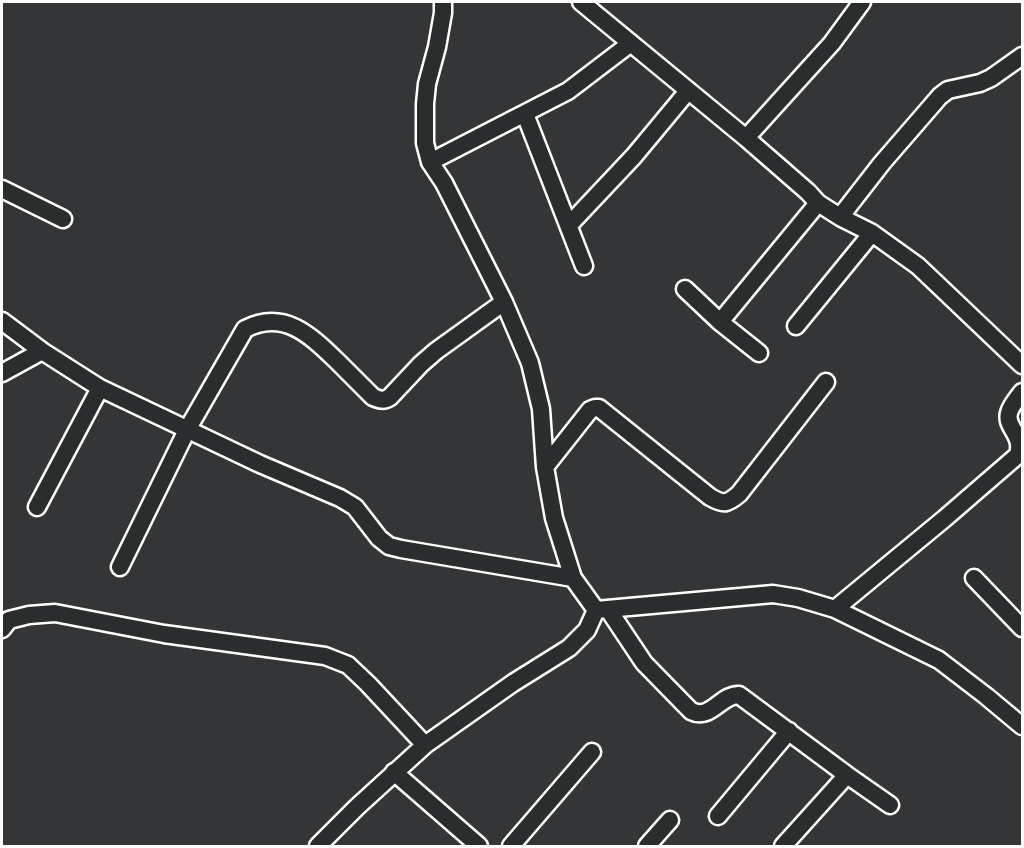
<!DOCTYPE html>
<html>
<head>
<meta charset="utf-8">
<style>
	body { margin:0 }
	#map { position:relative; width:1024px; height:848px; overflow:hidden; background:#333536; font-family:"Patrick Hand",sans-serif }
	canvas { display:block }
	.frame { position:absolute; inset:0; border:3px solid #fff; pointer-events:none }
</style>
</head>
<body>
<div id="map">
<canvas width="1024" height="848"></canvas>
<div class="frame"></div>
</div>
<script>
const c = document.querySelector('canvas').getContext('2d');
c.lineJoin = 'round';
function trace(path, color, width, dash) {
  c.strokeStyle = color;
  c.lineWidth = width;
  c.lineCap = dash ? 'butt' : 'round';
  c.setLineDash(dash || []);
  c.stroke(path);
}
const minor = new Path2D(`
	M581 2 746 138 808 192 818 203 840 217 872 233 918 266 1022 365
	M525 114 584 266
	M746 138 832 43 862 2
	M430 162 568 91 631 43
	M2 189 63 219
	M840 217 882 163 940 96 948 90 980 83 991 78 1022 56
	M569 225 634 156 688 91
	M685 289 720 322 759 353
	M2 321 42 351 100 388 260 464 340 498 355 507 379 538 389 546 401 549 573 578
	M720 322 818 203
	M796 326 872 233
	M2 373 42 351
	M545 467 590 410 595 408H599L710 497C724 505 727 504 739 494L826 382
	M37 507 100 388
	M120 567 187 430 245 329C284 309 310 335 337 361 349 373 361 385 373 397 380 400 384 401 390 397L421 364 436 351 504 302
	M974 578 1022 628
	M608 609 644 663 691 711C711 721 721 694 739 695L847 775 890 805
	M835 609 944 519 1018 455C1024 434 1005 428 1009 413 1011 405 1018 398 1022 392
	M596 610 773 594 798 598 835 609 939 660 986 696 1022 726
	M2 629 9 620 29 615 55 613 164 634 325 656 348 665 368 684 425 745
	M394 772 479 846
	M718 816 789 731
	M318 846 357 807 425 745 513 683 569 648 587 630 596 610 573 578 554 518 545 467 541 409 530 363 504 302 444 183 430 162 425 143V104L427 84 437 47 443 13V2
	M511 846 592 752
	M647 846 670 820
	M783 846 847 775`);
trace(minor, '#fff', 21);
trace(minor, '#2a2d2e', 16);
</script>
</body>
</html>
